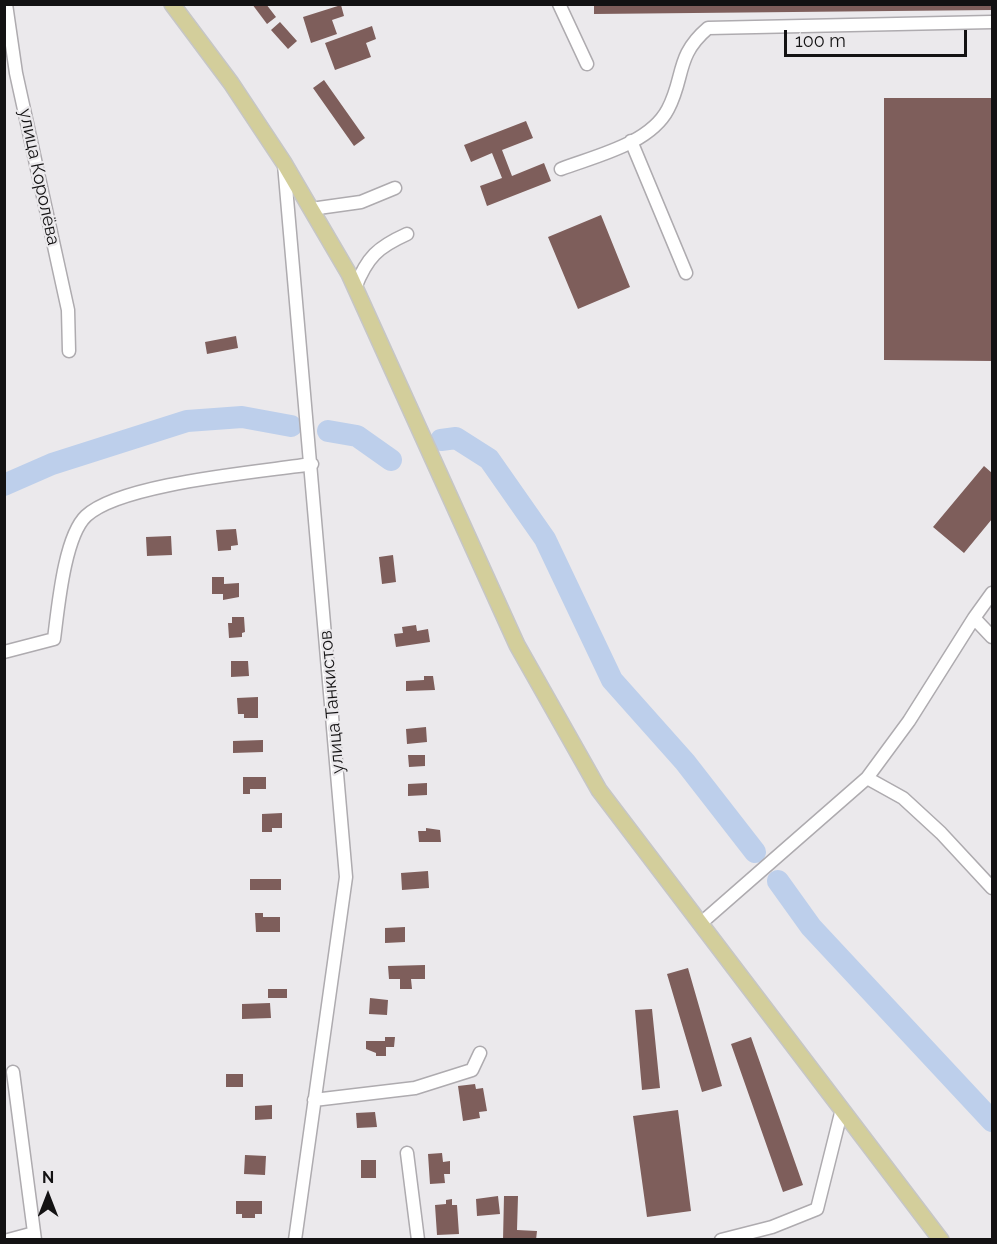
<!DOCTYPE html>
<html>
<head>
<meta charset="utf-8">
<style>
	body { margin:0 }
	#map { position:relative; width:997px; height:1244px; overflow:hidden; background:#ebe9ec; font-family:Raleway,sans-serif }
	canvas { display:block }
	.frame { position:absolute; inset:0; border:6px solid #131213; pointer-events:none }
	.north { position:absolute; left:18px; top:1166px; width:60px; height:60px; -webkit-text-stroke:4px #ebe9ec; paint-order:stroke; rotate:0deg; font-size:16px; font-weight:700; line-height:24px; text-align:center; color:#131213 }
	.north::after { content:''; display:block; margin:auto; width:21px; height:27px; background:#131213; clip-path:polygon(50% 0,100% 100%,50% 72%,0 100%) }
	.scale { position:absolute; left:784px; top:30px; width:183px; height:27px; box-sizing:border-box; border:3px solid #131213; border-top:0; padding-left:8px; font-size:18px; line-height:21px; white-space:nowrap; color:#131213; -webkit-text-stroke:4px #ebe9ec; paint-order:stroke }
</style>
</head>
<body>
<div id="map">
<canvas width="997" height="1244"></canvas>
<div class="frame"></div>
<div class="north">N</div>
<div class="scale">100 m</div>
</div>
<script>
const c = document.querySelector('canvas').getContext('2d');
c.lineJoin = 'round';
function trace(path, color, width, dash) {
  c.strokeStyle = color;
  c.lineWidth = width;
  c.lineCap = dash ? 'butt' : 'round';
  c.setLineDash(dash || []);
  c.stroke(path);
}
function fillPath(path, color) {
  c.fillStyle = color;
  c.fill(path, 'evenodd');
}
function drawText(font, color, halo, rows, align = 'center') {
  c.font = font + ' Raleway,sans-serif';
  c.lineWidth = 4.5;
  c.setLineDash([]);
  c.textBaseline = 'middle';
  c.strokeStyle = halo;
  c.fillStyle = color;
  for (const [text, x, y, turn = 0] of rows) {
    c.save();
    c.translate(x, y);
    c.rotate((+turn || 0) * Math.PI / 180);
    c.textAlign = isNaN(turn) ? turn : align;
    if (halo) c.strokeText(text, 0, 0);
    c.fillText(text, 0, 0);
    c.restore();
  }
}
trace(new Path2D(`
	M328 431 357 436 391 460
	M441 440 456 438 489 459 545 539 612 680 685 762 755 852
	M4 485 52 464 187 421 242 417 291 426
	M778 881 811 927 992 1121`), '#bdcfeb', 22);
fillPath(new Path2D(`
	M252 4H266L276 17 267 24Z
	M594 4H992V10L594 14Z
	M341 5 344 16 332 20 337 34 311 43 303 17Z
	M280 22 297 41 288 49 271 30Z
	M372 26 376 39 366 43 371 57 335 70 325 43Z
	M324 80 365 138 354 146 313 88Z
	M884 98H992V361L884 360Z
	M526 121 533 138 502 150 512 176 544 163 551 181 487 206 480 186 502 178 492 153 471 162 464 145Z
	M601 215 630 287 578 309 548 237Z
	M236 336 238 348 207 354 205 342Z
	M984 466 992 473V519L964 553 933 527Z
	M236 529 238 545 231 546V550L218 551 216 530Z
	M171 536 172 555 147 556 146 537Z
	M393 555 396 582 382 584 379 557Z
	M212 577H224V584L239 583V597L223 600V594H212Z
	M232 617H244L245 632 242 633V637L229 638 228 623H232Z
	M416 625 417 631 428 629 430 642 396 647 394 634 403 633 402 627Z
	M231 661H248L249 676 231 677Z
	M424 676H433L435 690 406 691V681L424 680Z
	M258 697V718H244V714H238L237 698Z
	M426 727 427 742 407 744 406 729Z
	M263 740V752L233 753V741Z
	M408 755H425V766L409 767Z
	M243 777H266V789H250V794H243Z
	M427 783V795L408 796V784Z
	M282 813V828H272V832H262V814Z
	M426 828 440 830 441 842H419L418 831H426Z
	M428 871 429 888 402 890 401 873Z
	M250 879H281V890H250Z
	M255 913H263V917H280V932H256Z
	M405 927V942L385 943V928Z
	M425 965V979H411L412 989H400V979H389L388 966Z
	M688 968 722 1086 702 1092 667 974Z
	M268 989H287V998H268Z
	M370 998 388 1000 387 1015 369 1014Z
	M270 1003 271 1018 242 1019V1004Z
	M652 1009 660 1088 642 1090 635 1010Z
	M385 1037H395L394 1047H386V1056H376V1053L366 1049V1041H385Z
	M751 1037 803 1185 783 1192 731 1044Z
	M226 1074H243V1087H226Z
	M475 1084 476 1089 483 1088 487 1111 479 1112 480 1118 463 1121 458 1086Z
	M272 1105V1119L255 1120V1106Z
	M678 1110 691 1211 647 1217 633 1116Z
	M375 1112 377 1127 357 1128 356 1113Z
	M442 1153 443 1162 450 1161V1174H444L445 1183 430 1184 428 1154Z
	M245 1155 266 1156 265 1175 244 1174Z
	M361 1160H376V1178H361Z
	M498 1196 500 1214 477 1216 476 1199Z
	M504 1196H518L517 1230 537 1231 536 1240H503Z
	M452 1199V1205H457L459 1234 437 1235 435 1205 446 1204V1200Z
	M236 1201H262V1214H255V1218H242V1214H236Z`), '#7e5e5b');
const minor = new Path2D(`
	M6 4 16 73 68 310 69 351
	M559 4 587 64
	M631 141 686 273
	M284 164 346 877 295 1240
	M561 169C595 156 650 144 668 109 685 77 675 56 708 28L992 22
	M311 209 361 202 395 188
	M355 288C367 257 378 247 407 234
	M974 618 992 637
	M4 652 54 639C58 609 64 537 86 516 121 483 260 472 312 464
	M867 778 903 798 941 833 992 888
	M700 924 867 778 909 721 974 618 992 593
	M13 1072 35 1240
	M314 1100 415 1088 472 1070 480 1053
	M407 1153 418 1240
	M8 1240 34 1233
	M721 1240 772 1227 817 1209 842 1109`);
const major = new Path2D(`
	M172 4 231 83 284 163 349 274 517 645 599 790 941 1240`);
trace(minor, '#aeabaf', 15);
trace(major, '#c6c6c6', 18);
trace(minor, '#fff', 12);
trace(major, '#d3ce9b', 15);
drawText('18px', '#131213', '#ebe9ec', [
	["улица Королёва",39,177,78],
	["улица Танкистов",332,702,-95]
]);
</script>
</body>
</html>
